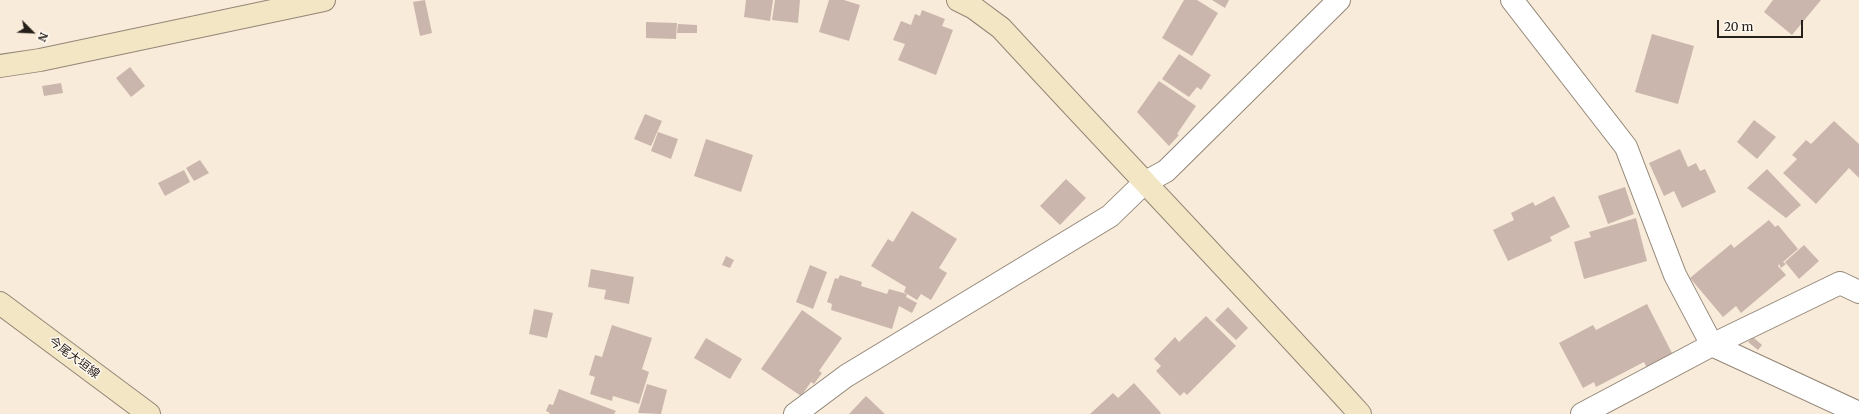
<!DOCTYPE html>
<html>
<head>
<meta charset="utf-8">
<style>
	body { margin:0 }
	#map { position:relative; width:1859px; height:414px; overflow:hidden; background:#f8ebda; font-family:Merriweather,serif }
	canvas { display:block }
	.north { position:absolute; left:12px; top:12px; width:40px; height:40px; -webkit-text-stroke:3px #fff9f2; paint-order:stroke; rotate:114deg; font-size:11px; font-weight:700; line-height:16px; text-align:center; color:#25201a }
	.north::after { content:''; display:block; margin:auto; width:14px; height:18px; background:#25201a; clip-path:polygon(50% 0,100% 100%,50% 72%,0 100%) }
	.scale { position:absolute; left:1717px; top:20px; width:86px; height:18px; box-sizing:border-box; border:2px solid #25201a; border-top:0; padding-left:5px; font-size:12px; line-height:14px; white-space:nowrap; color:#25201a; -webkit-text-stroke:3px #fff9f2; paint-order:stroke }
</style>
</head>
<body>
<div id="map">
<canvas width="1859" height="414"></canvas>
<div class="north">N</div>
<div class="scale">20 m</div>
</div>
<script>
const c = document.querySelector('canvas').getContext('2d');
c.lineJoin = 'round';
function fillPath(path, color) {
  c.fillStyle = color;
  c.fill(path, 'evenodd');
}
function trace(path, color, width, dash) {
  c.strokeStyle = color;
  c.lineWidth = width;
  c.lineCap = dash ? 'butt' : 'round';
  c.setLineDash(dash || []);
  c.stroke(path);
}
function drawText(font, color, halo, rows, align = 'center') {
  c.font = font + ' Merriweather,"Noto Sans JP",serif';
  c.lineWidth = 3;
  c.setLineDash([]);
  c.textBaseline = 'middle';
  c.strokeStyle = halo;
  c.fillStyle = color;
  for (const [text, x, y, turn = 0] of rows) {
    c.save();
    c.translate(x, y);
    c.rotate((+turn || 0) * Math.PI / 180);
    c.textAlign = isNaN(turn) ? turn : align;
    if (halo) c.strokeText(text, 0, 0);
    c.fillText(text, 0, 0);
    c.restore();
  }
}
fillPath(new Path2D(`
	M425 0 432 33 420 36 413 2Z
	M746 0H773L770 21 744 17Z
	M775 0H800L798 23 772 20Z
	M829 0H844L860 5 849 41 819 32Z
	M1184 0H1197L1218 13 1192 56 1162 38Z
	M1212 0H1229L1225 8Z
	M1773 0H1821L1792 35 1764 12Z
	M922 10 945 19 942 26 953 30 936 75 898 60 905 44 893 40 901 21 911 25 915 14 920 16Z
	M646 22 677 23 676 39 646 38Z
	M678 24 697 25V33H677Z
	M1652 34 1694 46 1678 104 1635 92Z
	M1179 54 1211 75 1201 90 1197 87 1189 97 1162 79Z
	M130 67 145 86 131 97 116 78Z
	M1159 81 1196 106 1177 134 1179 135 1169 146 1137 112Z
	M61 83 63 93 44 96 42 86Z
	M645 114 662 121 651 146 634 139Z
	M1754 120 1776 137 1757 159 1737 142Z
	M1834 121 1859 144V178L1849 168 1816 204 1783 173 1797 159 1792 155 1806 140 1811 144Z
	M658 132 678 139 671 159 651 151Z
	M706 139 753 155 741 192 694 176Z
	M1680 149 1688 167 1696 163 1700 171 1705 169 1716 192 1682 208 1674 191 1664 196 1649 163Z
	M200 160 209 173 194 181 186 168Z
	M1767 169 1801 205 1786 218 1747 188Z
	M184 170 190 182 165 196 158 183Z
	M1066 179 1086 198 1060 225 1040 206Z
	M1625 187 1634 214 1608 224 1598 196Z
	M1554 196 1570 227 1550 237 1552 241 1508 261 1493 230 1514 220 1511 213 1533 202 1535 206Z
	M912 211 957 239 939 268 947 273 931 300 921 294 917 300 904 292 906 287 871 266 888 239 893 242Z
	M1636 218 1647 261 1584 279 1574 242 1591 237 1589 232Z
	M1769 220 1775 227 1778 225 1798 249 1783 262 1786 264 1781 268 1779 264 1778 266 1786 275 1741 313 1736 306 1723 317 1690 278 1731 244 1734 248Z
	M1804 245 1819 261 1799 279 1785 262Z
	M726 256 734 260 730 268 722 265Z
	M810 265 827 272 813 309 796 302Z
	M591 269 634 277 629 304 604 299 606 290 588 287Z
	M840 275 862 282 861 286 887 294 889 289 907 294 906 297 917 303 912 313 899 306 892 329 831 310 832 304 827 302 835 278 838 279Z
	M1647 304 1673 355 1647 368 1644 362 1596 387 1594 382 1583 388 1559 343 1593 325 1596 330Z
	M1228 307 1248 328 1236 340 1215 320Z
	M534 309 553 313 547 338 529 334Z
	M802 310 842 338 819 371 822 373 814 384 811 382 801 396 761 369Z
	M1206 316 1236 346 1187 395 1184 392 1180 396 1156 371 1161 366 1154 359 1175 337 1179 342Z
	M612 325 652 338 642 369 649 372 639 404 613 396 612 401 590 394 595 377 589 375 595 355 602 357Z
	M1753 337 1762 345 1758 350 1748 342Z
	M706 338 742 359 730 379 694 358Z
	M1134 383 1161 413 1160 414H1090L1113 393 1118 398Z
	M647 384 667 390 661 414 638 413Z
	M559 389 616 411 614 414H549L550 413 546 411 549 404 553 405Z
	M866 396 885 414H849Z`), '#cbb6ad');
const street = new Path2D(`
	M1512 0 1626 147 1675 275 1712 345 1840 283 1859 292
	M795 414 846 376 1110 216 1144 183 1166 171 1339 0
	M1582 414 1712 345 1859 413`);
const secondary = new Path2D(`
	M958 0 974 8 1001 28C1120 157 1242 284 1360 414
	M0 66 40 60 324 0
	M0 303 149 414`);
trace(street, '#938677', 24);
trace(secondary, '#938677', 24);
trace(street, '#fff', 22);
trace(secondary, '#f2e6c4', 22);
drawText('12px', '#25201a', '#fff9f2', [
	["今尾大垣線",74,358,37]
]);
</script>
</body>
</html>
